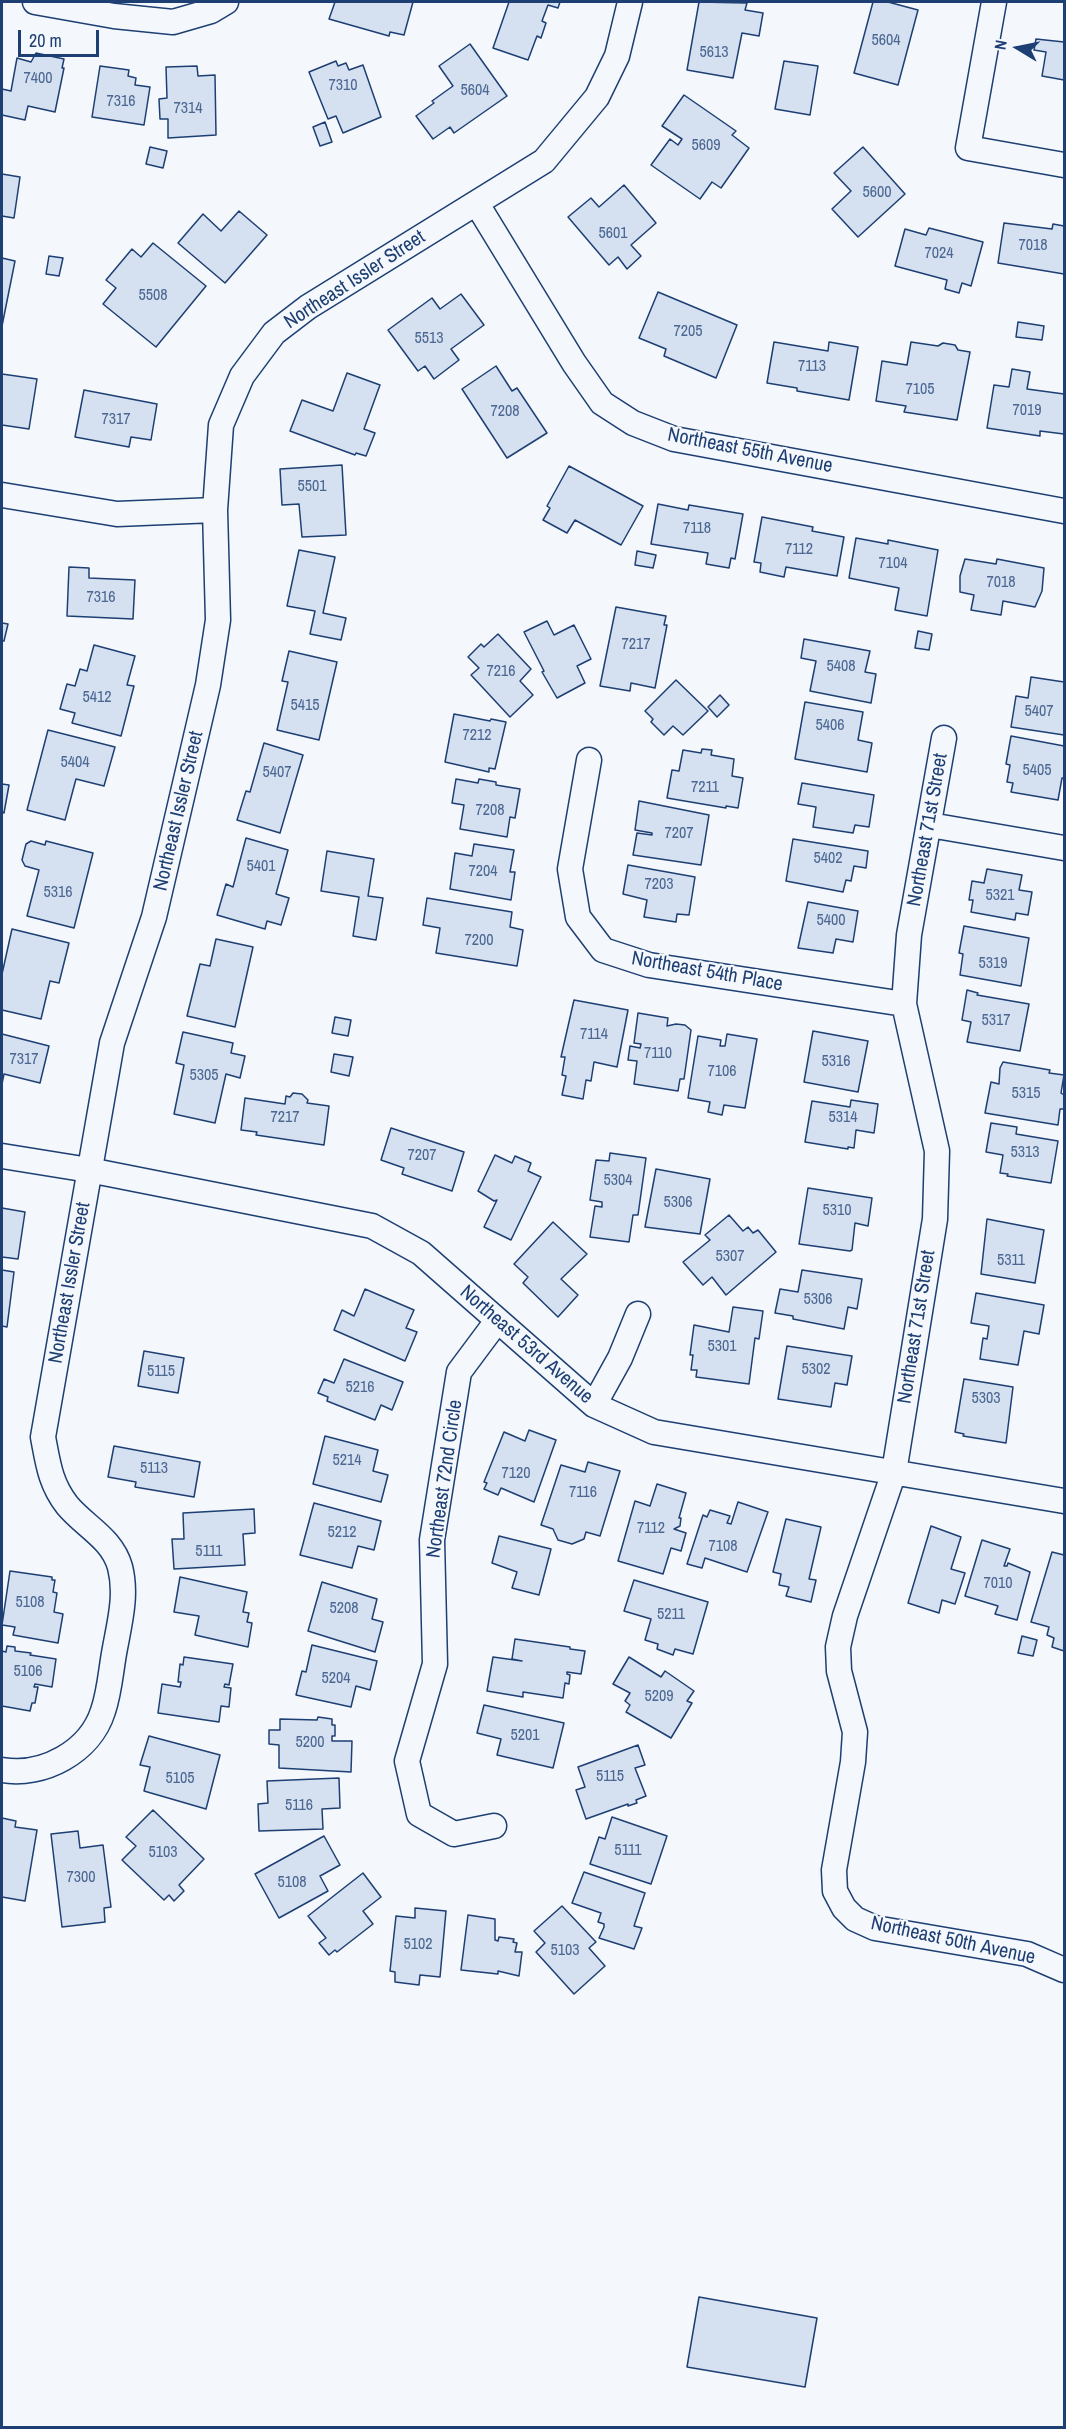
<!DOCTYPE html>
<html>
<head>
<meta charset="utf-8">
<style>
	body { margin:0 }
	#map { position:relative; width:1066px; height:2429px; overflow:hidden; background:#f4f7fb; font-family:"Archivo Narrow",sans-serif }
	canvas { display:block }
	.frame { position:absolute; inset:0; border:3px solid #1d3f73; pointer-events:none }
	.north { position:absolute; left:988px; top:18px; width:60px; height:60px; -webkit-text-stroke:4px #f4f7fb; paint-order:stroke; rotate:280deg; font-size:16px; font-weight:700; line-height:24px; text-align:center; color:#1d3f73 }
	.north::after { content:''; display:block; margin:auto; width:21px; height:27px; background:#1d3f73; clip-path:polygon(50% 0,100% 100%,50% 72%,0 100%) }
	.scale { position:absolute; left:18px; top:30px; width:81px; height:27px; box-sizing:border-box; border:3px solid #1d3f73; border-top:0; padding-left:8px; font-size:18px; line-height:21px; white-space:nowrap; color:#1d3f73; -webkit-text-stroke:4px #f4f7fb; paint-order:stroke }
</style>
</head>
<body>
<div id="map">
<canvas width="1066" height="2429"></canvas>
<div class="frame"></div>
<div class="north">N</div>
<div class="scale">20 m</div>
</div>
<script>
const c = document.querySelector('canvas').getContext('2d');
c.lineJoin = 'round';
function fillPath(path, color) {
  c.fillStyle = color;
  c.fill(path, 'evenodd');
}
function trace(path, color, width, dash) {
  c.strokeStyle = color;
  c.lineWidth = width;
  c.lineCap = dash ? 'butt' : 'round';
  c.setLineDash(dash || []);
  c.stroke(path);
}
function drawText(font, color, halo, rows, align = 'center') {
  c.font = font + ' "Archivo Narrow",sans-serif';
  c.lineWidth = 4.5;
  c.setLineDash([]);
  c.textBaseline = 'middle';
  c.strokeStyle = halo;
  c.fillStyle = color;
  for (const [text, x, y, turn = 0] of rows) {
    c.save();
    c.translate(x, y);
    c.rotate((+turn || 0) * Math.PI / 180);
    c.textAlign = isNaN(turn) ? turn : align;
    if (halo) c.strokeText(text, 0, 0);
    c.fillText(text, 0, 0);
    c.restore();
  }
}
const building = new Path2D(`
	M335 2H413L404 35 390 32 389 36 329 19Z
	M509 2H560L558 8 548 5 542 21 546 23 541 38 537 36 528 60 493 48Z
	M699 2 747 3 745 10 763 13 759 36 742 33 733 78 687 70Z
	M873 2H888L918 10 898 85 854 73Z
	M1036 39 1064 42V80L1042 76 1046 52 1034 50Z
	M470 44 507 96 454 133 450 127 433 139 416 116 434 103 432 101 453 86 439 66Z
	M36 53 64 59 62 68H64L55 112 28 106 25 120 2 115V89L11 91 17 58 31 62Z
	M336 61 338 66 346 63 349 70 363 65 381 117 343 133 336 116 328 119 309 72Z
	M784 61 818 66 810 115 775 109Z
	M100 66 129 70 128 76 136 78 135 85 150 87 144 125 92 117Z
	M197 66 198 76 215 75 216 135 168 138V119H160L159 99 167 98 166 67Z
	M684 95 736 131 732 135 749 148 721 188 712 182 700 199 651 165 670 139 678 145 682 139 662 126Z
	M325 122 332 142 320 146 313 127Z
	M150 147 167 151 163 168 146 164Z
	M863 147 905 194 858 237 832 209 851 191 834 173Z
	M2 174 20 177 14 218 2 216Z
	M624 185 656 223 631 245 641 256 627 269 618 257 609 265 568 217 591 198 599 207Z
	M239 211 267 235 225 283 178 243 203 214 221 231Z
	M1004 223 1052 229 1053 224 1064 226V274L998 263Z
	M929 228 983 242 971 286 962 283 959 293 945 289 947 280 895 266 905 229 926 235Z
	M153 243 206 286 156 347 103 304 116 288 106 280 132 249 141 257Z
	M49 256 63 258 59 276 46 274Z
	M2 258 15 261 2 326Z
	M658 292 737 325 716 378 664 356 666 349 639 338Z
	M461 294 484 325 451 349 459 360 434 379 425 366 418 371 388 330 432 298 440 309Z
	M1018 322 1044 326 1042 340 1016 337Z
	M774 342 828 351 829 342 858 347 849 400 797 391V388L767 383Z
	M911 342 938 346 943 343 955 345 958 350 970 352 957 420 904 412 906 406 876 401 882 361 907 365Z
	M496 366 512 391 517 388 547 433 507 458 462 389Z
	M1012 369 1030 372 1027 389 1064 394V434L1040 431V436L987 428 994 385 1009 387Z
	M347 373 380 385 364 429 375 433 366 456 356 453 355 455 290 431 302 400 333 411Z
	M2 374 37 379 29 429 2 425Z
	M84 390 157 404 151 440 131 437 129 447 75 437Z
	M342 465 346 535 302 537 299 504 282 505 280 469Z
	M569 466 643 506 621 545 575 520 567 533 543 520 550 508 547 506Z
	M658 504 688 510 689 505 743 514 735 559 731 558 729 568 706 564 708 553 651 544Z
	M762 517 813 527 812 531 844 537 837 576 786 567 784 577 760 572 761 563 754 562Z
	M856 538 888 544V540L938 550 927 616 895 610 899 588 849 578Z
	M299 550 335 557 323 613 346 618 341 640 310 634 315 611 287 606Z
	M637 551 656 555 653 568 635 565Z
	M965 559 996 564 997 559 1044 568 1042 591 1035 607 1003 601 1001 615 971 610 974 595 960 592V576Z
	M69 567 89 568V578L135 580 133 619 67 616Z
	M616 607 666 616 664 625H667L655 688 631 683 630 691 600 686Z
	M547 621 554 635 574 625 591 659 577 666 585 683 557 698 542 672 544 671 524 632Z
	M2 623 8 624 4 641H2Z
	M918 631 932 634 929 650 915 648Z
	M498 634 531 669 520 681 533 695 510 717 471 675 479 668 468 657 481 644 484 647Z
	M804 639 870 651 865 672 876 674 871 703 810 691 816 661 801 658Z
	M94 645 135 656 127 685 134 686 121 736 72 723 75 713 60 709 67 684 75 686 80 669 87 671Z
	M289 651 337 662 319 740 277 730 288 682 282 681Z
	M1031 677 1064 682V735L1011 727 1016 696 1028 698Z
	M676 680 708 711 683 735 673 726 664 735 651 722 653 719 645 711Z
	M720 695 729 705 717 717 708 707Z
	M805 702 863 712 858 740 872 743 867 772 795 759Z
	M454 714 490 721 491 719 506 722 495 769 489 768V772L445 762Z
	M48 730 115 747 104 786 76 779 65 820 27 810Z
	M1011 736 1064 746V778H1062L1058 800 1011 792 1013 783 1007 782 1010 765 1006 764Z
	M264 743 303 755 280 833 237 820 246 791 250 792Z
	M702 749 712 750 711 755 734 759 732 776 743 778 738 808 726 806V808L667 798 672 770 679 771 683 750 701 753Z
	M456 779 478 783 479 779 496 782V785L520 789 515 818 510 817 507 837 460 829 464 805 452 803Z
	M802 783 874 795 869 827 855 825 853 833 813 827 816 807 798 804Z
	M2 784 9 785 4 813 2 812Z
	M639 801 709 815 701 865 633 855 637 833 652 835V833L635 830Z
	M246 838 288 850 276 894 289 898 281 925 267 921 265 929 217 915 226 884 233 887Z
	M793 839 868 851 866 868 854 866 851 881 846 880 843 892 786 881Z
	M31 841 45 845 46 841 93 853 74 928 27 916 39 870 25 866 22 860 26 844Z
	M474 844 514 850 510 872H515L511 900 450 889 455 853 472 856Z
	M327 851 374 859 368 896 383 898 376 940 353 936 359 897 321 891Z
	M628 865 695 877 689 915 677 914 676 922 644 917 647 900 623 894Z
	M987 869 1022 875 1019 890 1032 892 1028 915 1016 913 1015 920 971 912 973 900H969L972 881 984 883Z
	M427 898 512 912 510 927 523 930 517 966 436 953 440 928 423 925Z
	M808 902 858 911 853 942 836 939 833 953 798 948Z
	M964 926 1029 938 1021 986 960 975 963 954 959 953Z
	M12 929 69 943 59 983 50 981 41 1019 2 1010V974Z
	M216 939 253 947 235 1027 187 1016 200 964 210 966Z
	M967 990 978 993 977 995 1029 1004 1020 1051 967 1042 971 1022 962 1020Z
	M574 1000 628 1010 617 1067 594 1062 591 1081 586 1080 583 1099 562 1095 566 1076 562 1075 565 1057H561Z
	M638 1013 668 1018 667 1026 676 1024 685 1025 691 1030 684 1079H680L678 1091 634 1084 637 1061 628 1060 630 1046 640 1048 641 1044 634 1043Z
	M335 1017 351 1020 348 1036 332 1033Z
	M813 1031 868 1041 858 1092 804 1082Z
	M183 1032 233 1043 231 1053 245 1056 240 1078 226 1074 215 1123 174 1114 184 1065 176 1063Z
	M2 1034 49 1046 40 1083 4 1074 2 1084Z
	M727 1034 757 1039 745 1108 724 1105 722 1115 708 1112 710 1102 688 1098 698 1036 721 1040 720 1046H725Z
	M334 1054 353 1057 349 1076 331 1072Z
	M1003 1062 1050 1070 1049 1073 1064 1075 1061 1093 1064 1095V1109H1060L1058 1125 985 1113 991 1082 999 1084 1000 1068Z
	M293 1093 302 1094 308 1100 307 1103 329 1106 324 1145 256 1135 257 1132 241 1130 245 1098 285 1104 286 1096 290 1097Z
	M851 1100 878 1104 874 1133 856 1130 854 1148 848 1147V1149L805 1142 812 1101 850 1107Z
	M991 1123 1017 1127 1016 1134 1058 1141 1051 1183 1007 1176 1008 1174 1000 1173 1003 1155 986 1152Z
	M391 1128 464 1152 452 1191 402 1174 404 1168 381 1160Z
	M610 1153 646 1158 638 1215H633L629 1242 590 1237 595 1206 602 1207V1202L590 1200 596 1160 609 1161Z
	M495 1155 512 1163 515 1156 531 1163 528 1171 541 1177 511 1240 484 1227 497 1200 494 1201 478 1191Z
	M656 1169 710 1179 700 1234 645 1227Z
	M808 1188 872 1198 868 1226 855 1223 852 1250 850 1251 799 1244Z
	M2 1208 25 1212 18 1259 2 1257Z
	M729 1215 743 1231 748 1227 753 1233 758 1230 776 1252 726 1295 712 1277 703 1285 683 1262 710 1240 705 1235Z
	M987 1219 1044 1230 1035 1283 981 1274Z
	M553 1222 587 1254 561 1279 578 1295 558 1317 523 1283 528 1277 514 1264Z
	M2 1270 14 1272 7 1327 2 1326Z
	M802 1270 862 1279 857 1309 848 1307 844 1329 793 1319V1316L775 1313 780 1289 798 1292Z
	M365 1289 414 1310 406 1328 417 1332 405 1361 334 1330 342 1310 354 1316Z
	M976 1293 1044 1305 1039 1334 1024 1331 1018 1365 980 1359 983 1338 987 1339 989 1326 971 1323Z
	M733 1307 763 1311 759 1339 755 1338 749 1384 696 1377 697 1370H691L693 1355H690L694 1325 729 1332Z
	M787 1346 852 1356 847 1385 835 1383 831 1407 778 1399Z
	M144 1351 184 1358 178 1393 138 1386Z
	M344 1359 403 1382 392 1410 381 1405 375 1420 327 1401 328 1397 318 1393 324 1379 334 1383Z
	M964 1379 1013 1387 1006 1443 963 1436 964 1434 955 1432Z
	M529 1430 556 1440 534 1502 501 1488 498 1495 484 1489 487 1483 484 1482 504 1432 525 1441Z
	M325 1436 378 1450 373 1471 388 1475 381 1502 313 1484Z
	M114 1446 200 1462 194 1497 135 1487 136 1482 108 1477Z
	M588 1462 620 1471 600 1536 586 1532 584 1539 572 1544 558 1540 553 1529 541 1525 561 1465 585 1472Z
	M657 1484 686 1493 679 1518H681L680 1526 674 1529 686 1533 681 1551 671 1548 663 1574 618 1561 635 1501 650 1506Z
	M738 1502 768 1512 747 1572 705 1558 702 1568 687 1564 703 1515 707 1517 710 1510 730 1516 727 1523 731 1524Z
	M314 1503 381 1521 374 1550 358 1546 352 1568 300 1555Z
	M254 1509 255 1533 243 1534 245 1565 174 1569 172 1539H184L183 1513Z
	M786 1519 821 1527 809 1579 816 1580 811 1602 786 1596 789 1587 779 1585 781 1574 773 1572Z
	M931 1526 961 1537 951 1569 965 1573 955 1604 942 1600 939 1613 908 1603Z
	M499 1536 551 1549 539 1595 512 1588 517 1572 492 1563Z
	M982 1540 1010 1549 1004 1566H1007L1008 1563 1030 1572 1017 1620 995 1614 998 1606 965 1596Z
	M1052 1552 1064 1555V1651L1052 1647 1054 1638 1047 1635 1049 1627 1031 1622Z
	M10 1571 52 1577V1580H55L53 1592 57 1593 54 1612 63 1614 58 1643 13 1635 15 1627 2 1625Z
	M180 1577 247 1592 243 1612 249 1613 247 1622 252 1623 248 1647 195 1635 199 1616 174 1612Z
	M634 1580 708 1602 693 1654 675 1649 673 1655 657 1649 658 1644 645 1640 651 1619 624 1611Z
	M322 1582 377 1599 372 1619 383 1622 375 1652 308 1631Z
	M1022 1636 1037 1640 1033 1656 1018 1653Z
	M515 1639 570 1647V1649L585 1651 581 1674 567 1672V1674L570 1675 569 1684 565 1683 563 1698 523 1692V1697L487 1691 493 1657 522 1661 512 1659Z
	M312 1645 377 1661 370 1690 356 1686 351 1707 296 1695 302 1671 306 1672Z
	M7 1646 15 1647V1651L31 1653 30 1655 56 1659 52 1687 35 1684 34 1687H38L35 1703H32L30 1711 2 1706V1651L6 1652Z
	M184 1657 233 1664 229 1685 225 1684 224 1687 231 1688 229 1707 221 1706 219 1722 158 1713 162 1684 180 1687 181 1682H178L180 1664 183 1665Z
	M629 1657 661 1677 665 1671 694 1691 687 1701 692 1703 671 1738 626 1712 630 1705 625 1701 630 1693 613 1684Z
	M484 1705 564 1723 553 1768 497 1755 501 1739 477 1733Z
	M318 1717 332 1719V1725H335V1736H332V1741H352L351 1772 279 1768V1745L269 1744V1730H280V1719L317 1720Z
	M149 1736 220 1755 206 1809 144 1791 150 1767 140 1765Z
	M638 1745 645 1765 635 1768 646 1796 636 1800 637 1803 628 1806V1804L586 1819 576 1790 585 1787 578 1767Z
	M339 1778 340 1808 322 1809 323 1829 259 1831 258 1804 268 1803 267 1781Z
	M153 1810 204 1859 179 1885 184 1891 174 1901 169 1895 164 1900 122 1860 136 1846 126 1837Z
	M612 1817 667 1836 651 1884 590 1864 599 1837 605 1839Z
	M2 1818 16 1821 15 1827 37 1830 25 1901 2 1897Z
	M78 1831 80 1848 103 1845 111 1907 104 1908 105 1922 62 1927 51 1834Z
	M324 1836 340 1865 320 1876 328 1891 279 1918 255 1874Z
	M584 1872 645 1893 634 1926 642 1928 634 1949 599 1938 604 1927V1924L598 1922 601 1913 572 1903Z
	M363 1873 381 1897 363 1911 373 1924 337 1952 335 1950 329 1955 319 1943 326 1938 308 1916Z
	M562 1906 596 1942 589 1948 605 1966 574 1994 536 1952 545 1943 534 1931Z
	M415 1908 446 1911 440 1977 420 1975 419 1985 395 1982V1972L390 1971 396 1916 415 1918Z
	M468 1915 495 1919V1940L498 1941 499 1937 514 1939 513 1942 517 1943 515 1952H522L519 1976 498 1971V1974L461 1970Z
	M699 2297 817 2318 805 2387 687 2367Z`);
fillPath(building, '#d5e0f0');
trace(building, '#1d3f73', 1.5);
const minor = new Path2D(`
	M35 2 114 16 173 22 211 11 226 2
	M994 2 968 148 1064 165
	M477 204 574 363 602 403 633 423 674 439 1064 511
	M2 495 117 514 215 510
	M944 738 909 935 904 1004 937 1151 935 1219 894 1472 845 1616 838 1647 839 1671 855 1732 853 1762 834 1870 835 1891 844 1908 855 1919 875 1928 1027 1954 1064 1970
	M589 760 570 869 578 917 603 950 649 965 904 1004
	M930 825 1064 848
	M2 1156 89 1170 372 1226 421 1253 594 1405 654 1432 1064 1501
	M594 1405 620 1358 638 1314
	M2 1770C43 1777 90 1752 103 1711 110 1691 111 1668 115 1648 120 1621 127 1594 120 1567 112 1538 84 1526 67 1505 50 1483 48 1463 43 1437L112 1043 154 917 208 685 218 620 215 510 221 425 242 376 274 333 308 307 544 161 597 97 617 56 630 2
	M494 1826 454 1834 419 1814 407 1761 435 1664 432 1540 459 1372 497 1321`);
trace(minor, '#1d3f73', 27);
trace(minor, '#f4f7fb', 24);
drawText('16px', '#4b6792', null, [
	["5604",886,41],
	["5613",714,53],
	["7400",38,79],
	["7310",343,86],
	["5604",475,91],
	["7316",121,102],
	["7314",188,109],
	["5609",706,146],
	["5600",877,193],
	["5601",613,234],
	["7018",1033,246],
	["7024",939,254],
	["5508",153,296],
	["7205",688,332],
	["5513",429,339],
	["7113",812,367],
	["7105",920,390],
	["7019",1027,411],
	["7208",505,412],
	["7317",116,420],
	["5501",312,487],
	["7118",697,529],
	["7112",799,550],
	["7104",893,564],
	["7018",1001,583],
	["7316",101,598],
	["7217",636,645],
	["5408",841,667],
	["7216",501,672],
	["5412",97,698],
	["5415",305,706],
	["5407",1039,712],
	["5406",830,726],
	["7212",477,736],
	["5404",75,763],
	["5405",1037,771],
	["5407",277,773],
	["7211",705,788],
	["7208",490,811],
	["7207",679,834],
	["5402",828,859],
	["5401",261,867],
	["7204",483,872],
	["7203",659,885],
	["5316",58,893],
	["5321",1000,896],
	["5400",831,921],
	["7200",479,941],
	["5319",993,964],
	["5317",996,1021],
	["7114",594,1035],
	["7110",658,1054],
	["7317",24,1060],
	["5316",836,1062],
	["7106",722,1072],
	["5305",204,1076],
	["5315",1026,1094],
	["7217",285,1118],
	["5314",843,1118],
	["5313",1025,1153],
	["7207",422,1156],
	["5304",618,1181],
	["5306",678,1203],
	["5310",837,1211],
	["5307",730,1257],
	["5311",1011,1261],
	["5306",818,1300],
	["5301",722,1347],
	["5302",816,1370],
	["5115",161,1372],
	["5216",360,1388],
	["5303",986,1399],
	["5214",347,1461],
	["5113",154,1469],
	["7120",516,1474],
	["7116",583,1493],
	["7112",651,1529],
	["5212",342,1533],
	["7108",723,1547],
	["5111",209,1552],
	["7010",998,1584],
	["5108",30,1603],
	["5208",344,1609],
	["5211",671,1615],
	["5106",28,1672],
	["5204",336,1679],
	["5209",659,1697],
	["5201",525,1736],
	["5200",310,1743],
	["5115",610,1777],
	["5105",180,1779],
	["5116",299,1806],
	["5111",628,1851],
	["5103",163,1853],
	["7300",81,1878],
	["5108",292,1883],
	["5102",418,1945],
	["5103",565,1951]
]);
drawText('20px', '#1d3f73', '#f4f7fb', [
	["Northeast Issler Street",355,280,-33],
	["Northeast 55th Avenue",750,451,11],
	["Northeast Issler Street",179,811,-77],
	["Northeast 71st Street",928,830,-80],
	["Northeast 54th Place",707,972,10],
	["Northeast Issler Street",70,1283,-80],
	["Northeast 71st Street",917,1327,-81],
	["Northeast 53rd Avenue",526,1345,41],
	["Northeast 72nd Circle",445,1479,-82],
	["Northeast 50th Avenue",953,1941,12]
]);
</script>
</body>
</html>
